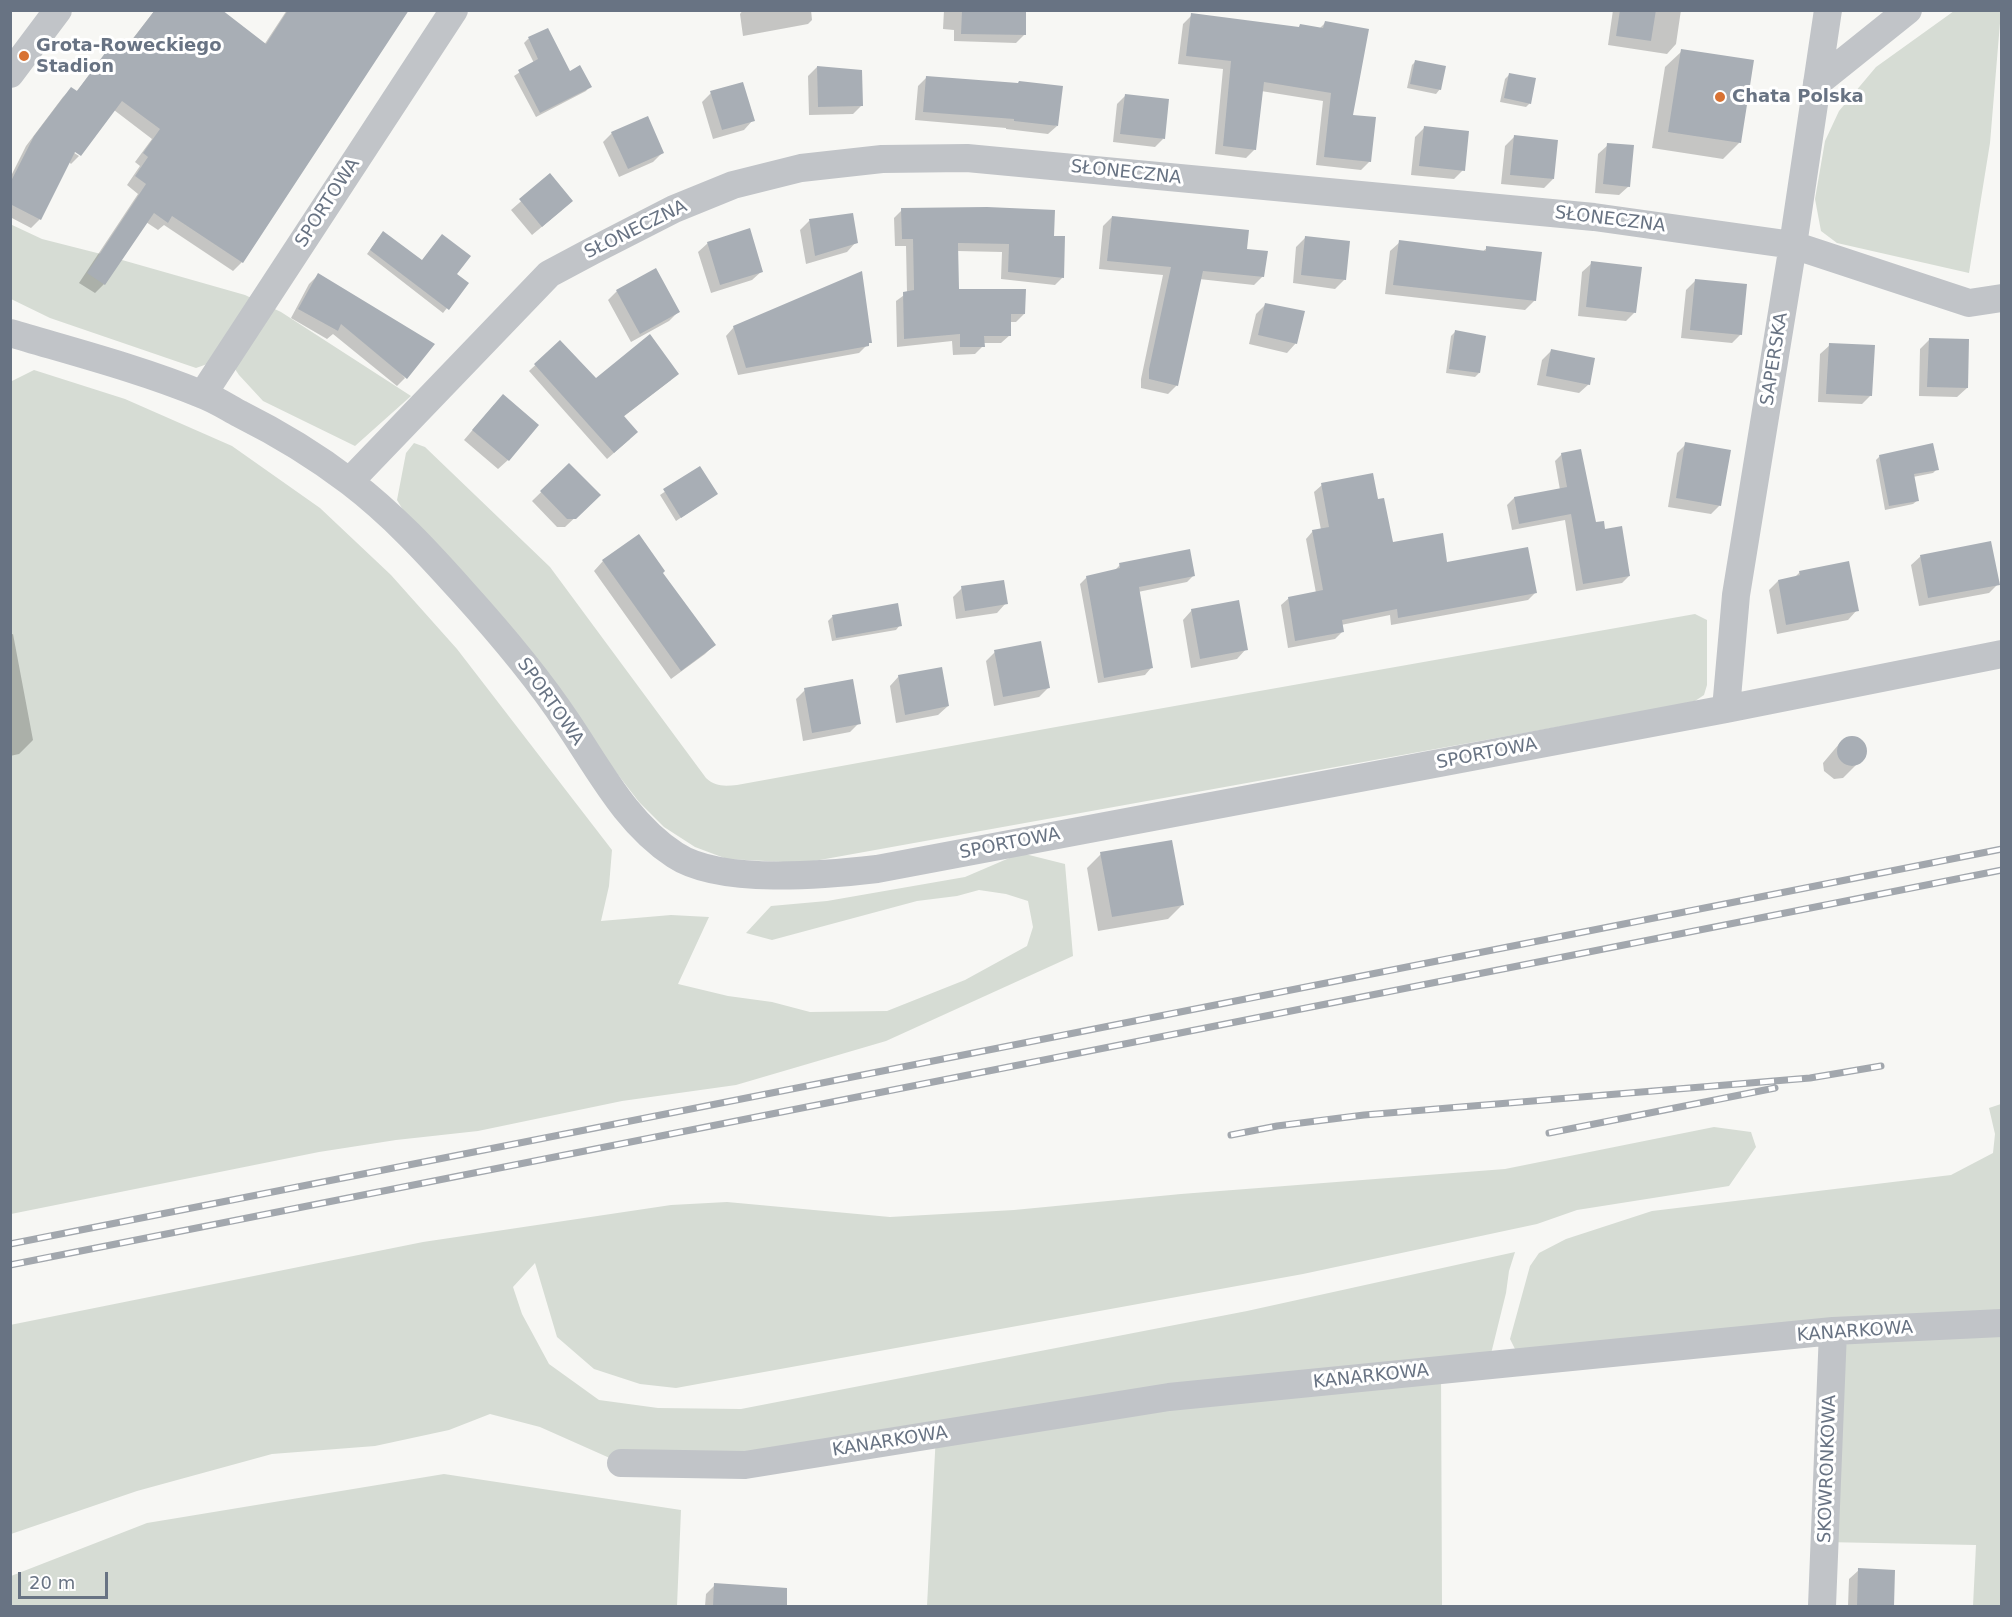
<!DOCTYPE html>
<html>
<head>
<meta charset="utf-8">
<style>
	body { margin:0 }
	#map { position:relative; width:2012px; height:1617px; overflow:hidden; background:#f7f7f4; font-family:"DejaVu Sans",sans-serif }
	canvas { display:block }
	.frame { position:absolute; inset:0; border:12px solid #687383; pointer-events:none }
	.scale { position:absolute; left:18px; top:1572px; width:90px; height:27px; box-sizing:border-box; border:3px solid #687383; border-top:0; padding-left:8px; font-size:18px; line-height:21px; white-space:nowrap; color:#687383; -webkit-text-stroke:4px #fff; paint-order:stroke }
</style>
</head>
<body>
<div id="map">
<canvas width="2012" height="1617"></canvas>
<div class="frame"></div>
<div class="scale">20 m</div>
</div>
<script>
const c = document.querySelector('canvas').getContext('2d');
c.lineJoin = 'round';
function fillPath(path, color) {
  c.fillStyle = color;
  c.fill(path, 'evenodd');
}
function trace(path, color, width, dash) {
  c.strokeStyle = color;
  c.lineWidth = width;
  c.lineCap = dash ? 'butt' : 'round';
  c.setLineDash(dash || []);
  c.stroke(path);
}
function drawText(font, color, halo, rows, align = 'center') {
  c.font = font + ' "DejaVu Sans",sans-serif';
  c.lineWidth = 6;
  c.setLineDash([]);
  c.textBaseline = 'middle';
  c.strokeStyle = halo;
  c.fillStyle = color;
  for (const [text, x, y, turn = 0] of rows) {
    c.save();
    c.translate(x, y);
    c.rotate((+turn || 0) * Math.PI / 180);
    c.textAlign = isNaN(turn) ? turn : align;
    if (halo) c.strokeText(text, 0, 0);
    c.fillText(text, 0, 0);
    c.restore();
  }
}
fillPath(new Path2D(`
	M1954 11H2001L1990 143 1969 273 1837 243 1821 231 1815 199 1825 141 1839 111 1876 67Z
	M10 224 42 239 101 254 245 295 281 312 411 396 355 446 263 401 239 375 227 357 196 368 50 318 11 299Z
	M34 370 125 399 232 446 320 508 391 575 457 649 612 850 609 886 601 921 671 915 709 917 678 984 728 996 772 1002 810 1012 887 1011 965 980 1027 946 1033 927 1028 901 1006 894 979 890 957 896 917 901 772 940 746 933 771 906 827 901 965 877 1021 853 1065 864 1073 956 886 1041 736 1085 622 1101 478 1131 396 1140 319 1152 11 1214 10 382Z
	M414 443 425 447 550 567 706 778C715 787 725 786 737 785L1056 727 1695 614 1707 620V685L1704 695 1695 701 1663 708 803 863 727 859 695 847 664 827 639 802 609 763 406 515 397 500 406 453Z
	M2001 1104V1606H1973L1976 1545 1824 1542 1833 1331 1522 1363 1510 1339 1530 1266 1539 1253 1566 1239 1652 1211 1951 1175 1993 1153 1995 1134 1989 1108Z
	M1714 1127 1751 1132 1756 1147 1729 1186 1577 1210 1537 1224 1303 1274 676 1388 640 1384 594 1369 557 1337 535 1263 513 1287 522 1314 549 1364 599 1400 658 1408 741 1409 1247 1311 1515 1252 1509 1271 1506 1293 1488 1366 1441 1370 1442 1606H927L936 1434 745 1465 621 1463 540 1427 490 1414 449 1430 375 1446 272 1454 137 1491 11 1534 10 1325 423 1242 671 1205 727 1202 890 1217 1014 1210 1181 1194 1505 1169Z
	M444 1474 681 1510 677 1606H11V1576L147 1523Z`), '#d6dcd4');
fillPath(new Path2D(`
	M155 10H219L264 45 287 10H408L242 262 233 271 164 225 158 230 146 222 104 284 95 293 79 283 138 194 127 185 140 166 135 162 152 139 114 110 68 149 79 156 71 164 69 162 40 219 31 228 10 217V178L26 146 63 97 72 89 76 92 112 47 121 54Z
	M743 10H811L812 20 808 24 743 36 740 14Z
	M944 10H1025L1024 35 1016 43 954 41V30L943 29Z
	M1613 10H1681L1676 44 1667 54 1608 45Z
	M1192 15 1298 28 1301 25 1319 29 1325 23 1351 116 1370 161 1361 170 1316 165 1323 101 1261 91 1255 149 1246 158 1215 154 1223 69 1178 64 1183 24Z
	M547 30 569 73 590 86 586 91 536 117 514 76 534 63 524 43 528 39Z
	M1682 51 1740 142 1723 159 1652 148 1665 67Z
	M1416 61 1440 89 1436 94 1407 88 1412 65Z
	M817 67 862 105 853 114 809 115 808 76Z
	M1509 75 1530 103 1526 107 1500 102 1505 79Z
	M927 77 1057 126 1048 134 1006 129V128L915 120 918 86Z
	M711 93 753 120 744 130 713 139 702 102Z
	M1125 96 1163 139 1155 147 1113 142 1117 104Z
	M1424 128 1463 170 1454 179 1411 175 1415 137Z
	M612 133 662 153 653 162 619 177 603 142Z
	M1514 137 1553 179 1544 188 1501 184 1505 146Z
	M1608 145 1629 186 1619 195 1595 193 1598 154Z
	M550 176 562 210 532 235 511 210Z
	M902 210 1053 237 1063 277 1055 285 1001 279 1002 252 957 251 958 291 1024 314 1016 322H1010V335L1001 343H983V346L975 354 953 355 952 341 897 347 896 301 907 293 906 246H895L894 218Z
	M1112 217 1245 250 1263 276 1254 285 1199 279 1177 385 1168 394 1141 388V379L1163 275 1099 269 1103 226Z
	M809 221 856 242 847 252 806 264 800 230Z
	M379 237 421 261 455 274 467 283 443 313 367 254Z
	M1305 238 1345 279 1335 289 1293 283 1296 247Z
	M1400 242 1482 252 1487 248 1535 300 1525 310 1385 294 1390 251Z
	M708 243 762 271 752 280 711 293 698 252Z
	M1592 263 1635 312 1626 321 1578 316 1582 272Z
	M318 275 405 378 397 386 333 334 327 339 291 318 309 284Z
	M1696 280 1741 334 1732 343 1681 338 1686 290Z
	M617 291 678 312 669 321 631 342 608 300Z
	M1265 305 1296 343 1287 353 1249 344 1256 314Z
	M734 327 870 342 859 353 738 375 726 336Z
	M1455 332 1479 373 1475 377 1446 373 1451 336Z
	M1929 340 1967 388 1957 397 1919 396 1920 349Z
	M560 342 596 380H671L623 417 630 439 607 459 529 371Z
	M1830 345 1871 395 1862 404 1818 402 1820 354Z
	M1551 351 1589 384 1579 393 1537 385 1542 360Z
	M494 405 508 460 498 469 464 440Z
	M1686 444 1720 505 1711 514 1668 507 1677 453Z
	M1562 454 1595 524 1604 531 1629 576 1622 583 1576 591 1565 520 1512 530 1507 505 1514 498 1560 490 1555 461Z
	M1880 456 1937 469 1933 473 1913 477 1918 500 1913 504 1885 510 1876 460Z
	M569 465 599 495 565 527H557L532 501Z
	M700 468 716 494 676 521 660 495Z
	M1322 485 1377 501 1391 544 1535 593 1528 600 1391 625 1390 615 1341 625 1342 632 1335 639 1288 648 1281 605 1289 598 1316 593 1306 539 1313 531 1321 530 1314 492Z
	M639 536 661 573 714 645 705 654 671 679 594 571 603 561Z
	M1921 556 1998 584 1989 593 1919 606 1911 565Z
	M1120 565 1193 576 1187 582 1138 592 1151 668 1145 675 1098 683 1080 584 1087 577 1114 571Z
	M1800 572 1857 610 1848 620 1777 634 1769 590 1778 581 1794 578Z
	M962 588 1006 603 997 613 956 619 953 597Z
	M1192 610 1246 649 1237 659 1191 668 1183 620Z
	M832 617 900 625 896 630 832 641 828 621Z
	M13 634 33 740 19 754 10 756V635Z
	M995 652 1048 688 1039 697 994 706 986 661Z
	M899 676 948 706 938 715 896 723 890 686Z
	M805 690 859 723 850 732 803 741 796 699Z
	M1850 737 1858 738 1864 744V757L1843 778 1834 779 1824 771 1823 763 1839 744Z
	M1101 854 1182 905 1168 919 1098 931 1087 868Z
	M1859 1570 1894 1571 1892 1606H1848L1849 1579Z
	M715 1585 748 1587 747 1606H705L706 1594Z`), '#0003');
fillPath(new Path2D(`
	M155 10H222L266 44 288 10H409L243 263 172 216 168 223 154 213 105 285 87 273 146 184 135 176 148 157 143 153 160 129 122 101 81 156 75 152 41 220 10 204V183L34 136 71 87 77 91 111 45 122 53Z
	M962 10H1026V35L961 34Z
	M1620 10H1656L1651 41 1616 36Z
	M1191 13 1299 27 1300 24 1323 28 1325 21 1369 29 1353 115 1376 117 1371 162 1324 157 1331 93 1264 82 1256 150 1223 146 1231 61 1186 56Z
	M548 28 570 71 580 65 592 87 540 113 518 70 538 59 528 37Z
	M1681 49 1754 60 1741 143 1668 132Z
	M1415 60 1446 66 1441 90 1410 84Z
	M817 66 862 70 863 106 818 107Z
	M1509 73 1536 78 1531 104 1504 98Z
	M926 76 1018 83 1019 81 1063 86 1058 126 1014 121V119L923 112Z
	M743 82 755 121 722 130 710 91Z
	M1125 94 1169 99 1165 139 1120 134Z
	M648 116 664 153 628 169 611 132Z
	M1424 126 1469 131 1465 171 1419 166Z
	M1514 135 1558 140 1554 179 1510 175Z
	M1607 143 1634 145 1630 187 1603 184Z
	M550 173 573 201 542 227 519 199Z
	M987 207 1055 210 1054 236H1065L1064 278 1008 272 1009 244 958 243 959 289H1026L1025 314H1011V336H984L985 347H960V334L904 339 903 292 914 290 913 239H902L901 208Z
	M853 213 858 243 815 256 809 219Z
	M1112 216 1249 230 1247 249 1268 251 1264 277 1203 271 1178 386 1149 379V369L1171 267 1107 261Z
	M750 228 763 272 720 285 707 242Z
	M383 231 422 260 442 234 471 256 457 274 469 283 449 310 370 250Z
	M1305 236 1350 241 1346 280 1301 275Z
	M1399 240 1486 251V246L1542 252 1536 301 1393 285Z
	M1591 261 1642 267 1636 313 1586 307Z
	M656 268 680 312 640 334 616 290Z
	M862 271 872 343H869V346L746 368 733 326Z
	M318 273 435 344 407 379 341 324 338 331 298 309Z
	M1695 279 1747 284 1742 335 1690 330Z
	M1265 303 1305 311 1297 344 1258 335Z
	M1455 330 1486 336 1480 373 1449 369Z
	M650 334 679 374 624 416 638 432 614 453 534 364 560 340 596 378Z
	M1929 338 1969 339 1968 388 1927 387Z
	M1829 343 1875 345 1872 396 1826 394Z
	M1551 349 1595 358 1590 385 1546 376Z
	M503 394 539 425 509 461 472 430Z
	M1685 442 1731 450 1721 506 1676 498Z
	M1933 443 1939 470 1914 474 1919 501 1889 506 1879 455Z
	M1581 449 1596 522 1604 521 1605 529 1622 526 1630 576 1583 584 1571 514 1519 524 1514 497 1567 487 1561 453Z
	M569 463 601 495 576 519H567L540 491Z
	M700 466 718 494 681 518 663 489Z
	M1373 473 1378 499 1384 498 1393 542 1443 533 1447 562 1528 547 1537 593 1398 618 1397 609 1342 620 1344 632 1295 641 1288 597 1323 590 1312 530 1329 527 1321 483Z
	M639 534 665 571 663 573 716 645 681 671 602 560Z
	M1991 541 2000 585 1928 598 1920 555Z
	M1190 549 1195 576 1139 587 1153 668 1104 678 1086 576 1120 568 1119 563Z
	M1849 561 1859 611 1786 625 1778 580 1800 575 1799 571Z
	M1004 580 1008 604 965 611 961 586Z
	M1239 600 1248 650 1200 659 1191 609Z
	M898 603 902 626 836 638 832 615Z
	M1041 641 1050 688 1003 697 994 650Z
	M942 667 949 706 905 715 898 675Z
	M853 679 861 724 812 733 804 688Z
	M1837 751a15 15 0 1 1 30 0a15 15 0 1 1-30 0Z
	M1172 840 1184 905 1112 917 1100 852Z
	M1858 1568 1895 1570 1894 1606H1857Z
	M714 1583 787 1588V1606H713Z`), '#a8aeb5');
trace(new Path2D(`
	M10 74 58 10
	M1817 83 1908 10
	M10 333C74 352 140 369 201 394 215 399 227 407 240 414 278 433 316 456 350 482 392 514 428 553 462 591 500 633 536 675 567 722 599 769 626 823 675 855 720 885 825 875 877 869L1726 709 2002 654
	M203 394 454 10
	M350 481 549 274 594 250 674 209 733 185 801 168 882 159 967 158 1594 217 1793 245 1969 303 2002 298
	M1726 709 1736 595 1793 245 1828 10
	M621 1463 745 1465 1169 1397 1833 1331 2002 1323
	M1822 1606 1833 1331`), '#c1c4c8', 28);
const rail = new Path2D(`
	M1549 1133 1775 1088
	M1231 1135 1277 1126 1364 1115 1810 1078 1881 1066
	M10 1244 2002 849
	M10 1265 2002 870`);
trace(rail, '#a2a7ad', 7);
trace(rail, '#fff', 4.5, [14]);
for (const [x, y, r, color] of [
	[24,56,6,"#d87233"],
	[1720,97,6,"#d87233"]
]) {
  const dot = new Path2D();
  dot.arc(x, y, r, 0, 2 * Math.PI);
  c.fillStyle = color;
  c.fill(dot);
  trace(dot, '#fff', 2);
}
drawText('bold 18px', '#687383', '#fff', [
	["Grota-Roweckiego",36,46],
	["Stadion",36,67],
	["Chata Polska",1732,97]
], 'left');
drawText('18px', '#687383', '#fff', [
	["SŁONECZNA",1126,173,6],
	["SPORTOWA",328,203,-57],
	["SŁONECZNA",1610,220,7],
	["SŁONECZNA",636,230,-26],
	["SAPERSKA",1775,359,-81],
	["SPORTOWA",550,702,55],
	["SPORTOWA",1487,754,-11],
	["SPORTOWA",1010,844,-11],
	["KANARKOWA",1855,1332,-4],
	["KANARKOWA",1371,1377,-6],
	["KANARKOWA",890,1442,-9],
	["SKOWRONKOWA",1828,1469,-88]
]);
</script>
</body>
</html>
